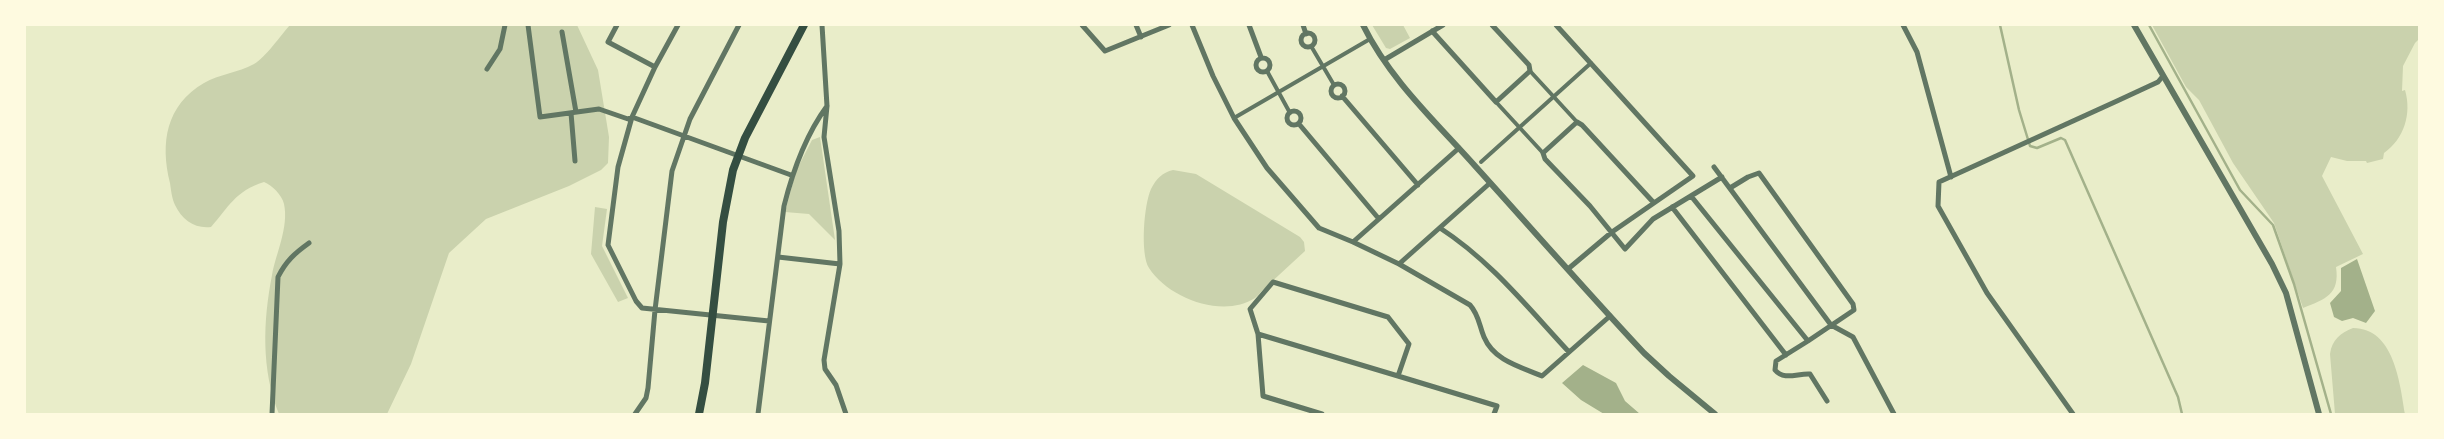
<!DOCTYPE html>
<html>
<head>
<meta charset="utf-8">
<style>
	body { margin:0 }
	#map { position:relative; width:2444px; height:439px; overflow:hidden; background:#e9edc9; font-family:Karla,sans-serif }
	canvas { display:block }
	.frame { position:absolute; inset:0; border:26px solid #fefae0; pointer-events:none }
</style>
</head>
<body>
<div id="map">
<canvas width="2444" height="439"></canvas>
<div class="frame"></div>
</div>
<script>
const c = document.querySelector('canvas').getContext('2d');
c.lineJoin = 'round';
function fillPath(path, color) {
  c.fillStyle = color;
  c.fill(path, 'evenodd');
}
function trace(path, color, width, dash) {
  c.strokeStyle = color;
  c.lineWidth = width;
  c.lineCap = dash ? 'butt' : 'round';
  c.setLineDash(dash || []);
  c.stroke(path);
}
fillPath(new Path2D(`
	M290 25H577L598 70 609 137 608 163 601 170 569 186 486 219 449 253 411 364 387 414H279C261 370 263 321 272 275 276 253 289 227 284 204 282 195 272 185 264 182 235 191 229 207 211 227 195 229 182 220 175 205 172 199 171 190 170 183 160 143 166 105 204 83 219 74 238 73 254 64 265 58 281 35 290 25Z
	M1372 25H1403L1410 38 1390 49 1386 48Z
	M2152 25H2419V39L2415 43 2403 66 2402 91 2405 90C2412 114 2404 139 2384 153L2383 159 2367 163 2366 161H2347L2331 157 2322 176 2363 254 2336 267C2340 294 2326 299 2303 308L2274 223 2233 163 2199 100 2186 87Z
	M820 137 835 240 809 214 785 212 796 171 812 140Z
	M1173 170 1196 174 1300 237 1304 242 1305 251C1292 263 1279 275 1266 287 1262 290 1259 295 1255 298 1223 319 1168 298 1149 268 1140 254 1144 204 1151 189 1156 179 1163 172 1173 170Z
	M595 207 607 209 602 246 628 298 618 302 591 254Z
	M2353 328C2394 328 2400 383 2405 414H2335L2330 354C2332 340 2340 333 2353 328Z`), '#cad2ad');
fillPath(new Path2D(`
	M2357 259 2375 311 2366 323 2353 318 2342 321 2334 317 2330 303 2341 291V268Z
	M1583 365 1616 383 1625 401 1640 414H1604L1581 400 1562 383Z`), '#a3b18a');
trace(new Path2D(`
	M2000 25 2019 110 2030 146 2037 148 2061 138 2065 140 2178 397 2182 414
	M2149 25 2240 190 2273 225 2294 284 2331 414`), '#a3b18a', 2.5);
trace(new Path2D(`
	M1311 46 1334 85
	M1267 71 1290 113
	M1530 71 1577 122
	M1496 102 1543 153
	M1234 118 1370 39
	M1481 162 1591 63`), '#617663', 4);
trace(new Path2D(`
	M528 25 540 117 599 109 628 119 632 117 791 175
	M617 25 608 42 655 67
	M678 25 655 67 632 117 618 167 608 245 636 301 642 308 769 321
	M822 25 827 106 824 137 839 231 840 264 824 360 825 369 836 385 846 414
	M1082 25 1105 51 1169 25
	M1136 25 1141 37
	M1192 25 1213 76 1234 118 1267 168 1319 228 1353 242 1379 219 1299 124
	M1249 25 1261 57
	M1303 25 1306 34
	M1556 25 1693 176 1612 232 1568 269
	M1903 25 1917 52 1951 177
	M1432 31 1496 102 1530 71 1529 65 1492 25
	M562 32 576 112
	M1301 40a7 7 0 1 1 14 0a7 7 0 1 1-14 0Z
	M1256 65a7 7 0 1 1 14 0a7 7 0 1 1-14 0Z
	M1384 60 1443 25
	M487 69 500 49 505 25
	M1331 91a7 7 0 1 1 14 0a7 7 0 1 1-14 0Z
	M1342 96 1418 185
	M1287 118a7 7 0 1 1 14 0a7 7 0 1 1-14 0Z
	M571 113 575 161
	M1714 167 1831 325 1853 337 1894 414
	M1730 188 1748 177 1759 173 1853 304 1854 310 1808 341
	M1691 196 1808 341 1776 361 1775 370C1784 381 1798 373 1810 374L1827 401
	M1654 203 1582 125 1577 122 1543 153 1545 159 1590 206 1625 249 1653 219 1722 177
	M1672 207 1786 355
	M1379 219 1459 148
	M1440 228C1491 261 1528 308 1569 352
	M1353 242 1399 264 1490 183
	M778 257 840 264
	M1399 264 1470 305C1479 315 1479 325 1484 337 1494 361 1521 367 1542 376L1610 316
	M1258 334 1398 376 1409 344 1388 317 1273 282 1250 309 1258 334 1263 396 1322 414
	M1398 376 1497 406 1494 414
	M272 414 278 277C286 261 295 253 309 243
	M635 414 646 398 648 388 655 310 672 171 690 119 739 25
	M758 414 784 206C793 170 805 136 827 106
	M2073 414 1987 293 1938 206 1939 182 2117 101 2158 82 2163 76`), '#617663', 5);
trace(new Path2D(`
	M1363 25C1390 80 1436 122 1476 167 1532 229 1587 292 1644 353L1669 376 1715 414
	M2134 25 2272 264 2286 293 2319 414`), '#617663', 6);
trace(new Path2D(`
	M699 414 705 383 723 222 733 170 745 138 804 25`), '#344e41', 8);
</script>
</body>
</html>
